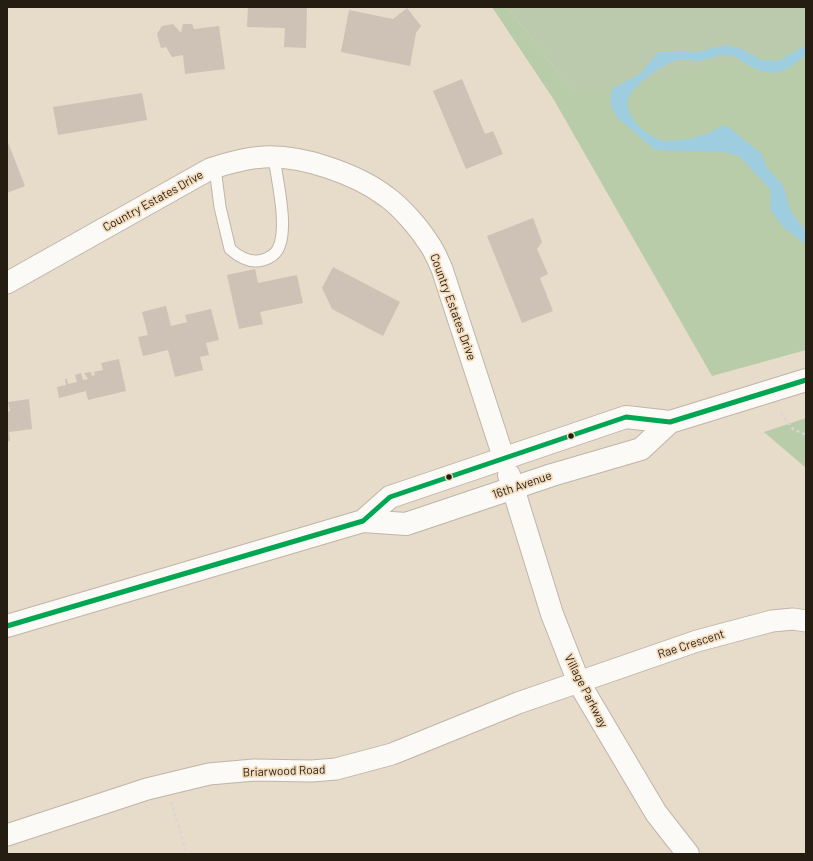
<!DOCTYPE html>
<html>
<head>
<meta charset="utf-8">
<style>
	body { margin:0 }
	#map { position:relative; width:813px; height:861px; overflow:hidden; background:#e7dbca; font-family:Barlow,sans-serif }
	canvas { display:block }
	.frame { position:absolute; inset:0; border:8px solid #251d12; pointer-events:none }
</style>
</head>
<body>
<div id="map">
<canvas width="813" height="861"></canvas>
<div class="frame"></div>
</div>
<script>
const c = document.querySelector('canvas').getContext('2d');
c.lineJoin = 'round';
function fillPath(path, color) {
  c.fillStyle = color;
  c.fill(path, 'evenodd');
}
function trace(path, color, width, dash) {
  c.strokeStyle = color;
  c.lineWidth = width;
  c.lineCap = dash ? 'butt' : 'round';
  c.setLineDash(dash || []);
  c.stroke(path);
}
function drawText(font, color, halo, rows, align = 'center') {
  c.font = font + ' Barlow,sans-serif';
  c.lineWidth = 3.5;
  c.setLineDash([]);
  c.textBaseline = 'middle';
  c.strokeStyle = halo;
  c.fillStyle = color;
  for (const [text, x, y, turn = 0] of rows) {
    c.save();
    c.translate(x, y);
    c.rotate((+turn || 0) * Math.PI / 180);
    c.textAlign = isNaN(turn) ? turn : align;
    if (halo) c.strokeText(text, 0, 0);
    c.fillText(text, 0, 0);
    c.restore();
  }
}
fillPath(new Path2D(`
	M507 7H806V160L654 195Z`), '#bbcaac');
fillPath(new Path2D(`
	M492 7H507L576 95 806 45V350L712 376 554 100Z
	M806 418V468L764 432Z`), '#b8cca9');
fillPath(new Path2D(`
	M726 45 742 49 761 60 778 61 806 45V55C782 74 775 79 746 64 742 61 735 56 730 55 722 54 708 59 700 61 693 62 686 58 679 60 664 63 641 80 632 92 616 110 648 140 666 141 687 141 706 136 724 125L728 127 761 153 767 168 783 185 791 212 806 231V245L783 227 770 209 771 190 739 156 725 152 655 150 617 117 610 104 612 89 640 74 658 52H696Z`), '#9dcdde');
fillPath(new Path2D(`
	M248 7H307L306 48 284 47 285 28 247 27Z
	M407 8 421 26 416 33 410 66 341 52 349 10 393 19Z
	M173 24 181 33 183 24H192L194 29 219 26 225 69 185 74 183 55 172 57 166 47 161 48 157 34 162 26Z
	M462 79 485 134 493 131 503 154 466 169 433 91Z
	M142 93 147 120 58 135 53 107Z
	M7 140 25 186 7 193Z
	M533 218 542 242 537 249 548 274 540 278 553 311 522 323 487 236Z
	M333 267 400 302 383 336 332 309 322 288Z
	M255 269 258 283 297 275 303 303 260 312 263 324 239 329 227 275Z
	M166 306 171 326 187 322 185 315 211 309 219 340 206 343 209 355 200 357 203 370 175 377 168 350 143 356 138 337 148 335 142 312Z
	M119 359 126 391 88 400 86 391 59 398 57 387 66 385 65 379H67L68 384 77 382 75 375 81 373 83 380 88 379 84 373 91 372 92 376 95 375 94 372 103 370 101 363Z
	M29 399 32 429 9 432 10 441 7 442V412L10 411 8 402Z`), '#cdc2b5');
const lane = new Path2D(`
	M215 168 220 207 230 249C239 257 250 264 263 260 269 258 275 255 278 249 289 228 277 181 274 157`);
const street = new Path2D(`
	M7 283 210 169C228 163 245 158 264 157 302 155 357 174 387 197 401 207 419 228 428 242 434 250 438 260 442 269L504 459
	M7 835 147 789 209 774 254 770 312 771 336 769 392 754 518 703 697 641 772 621 793 619 806 621`);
const secondary = new Path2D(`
	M509 475 552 614 579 683 656 813 688 854
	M363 521 390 497 626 417 670 422 806 380
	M7 626 363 521 406 524 552 475 641 449 670 422`);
trace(lane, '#bfb5a8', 13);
trace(street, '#bfb5a8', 23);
trace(secondary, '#bfb5a8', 24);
trace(new Path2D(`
	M781 413 793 429 806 435
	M171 802 187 854`), '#dad6d1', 2.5, [3, 3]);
trace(lane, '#fbfaf7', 11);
trace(street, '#fbfaf7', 21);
trace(secondary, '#fbfaf7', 22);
trace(new Path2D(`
	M7 626 363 521 390 497 626 417 670 422 806 380`), '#00a651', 5);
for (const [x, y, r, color] of [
	[571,436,3.5,"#251d12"],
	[449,477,3.5,"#251d12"]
]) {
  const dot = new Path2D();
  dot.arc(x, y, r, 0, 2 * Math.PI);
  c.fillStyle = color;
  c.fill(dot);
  trace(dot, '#f3dcbe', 1.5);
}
drawText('12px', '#251d12', '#f3dcbe', [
	["Country Estates Drive",153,201,-29],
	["Country Estates Drive",453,307,70],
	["16th Avenue",522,485,-19],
	["Rae Crescent",691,644,-18],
	["Village Parkway",586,691,63],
	["Briarwood Road",284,771,-2]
]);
</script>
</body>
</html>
